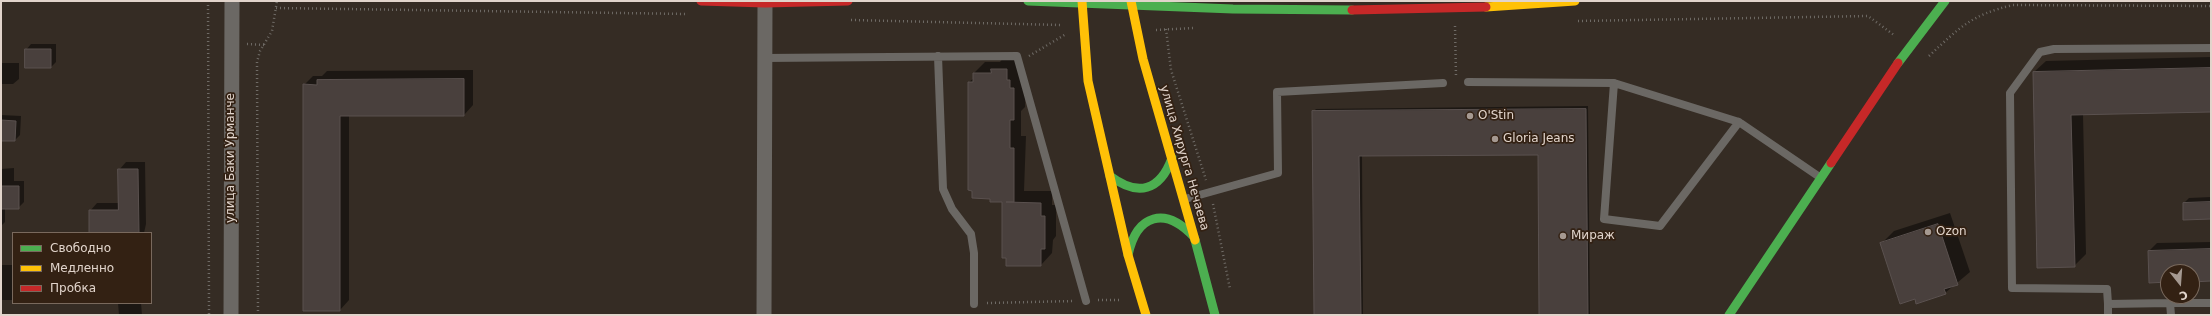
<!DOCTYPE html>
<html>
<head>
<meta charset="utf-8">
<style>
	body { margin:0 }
	#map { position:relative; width:2212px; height:316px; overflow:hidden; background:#352c24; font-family:"DejaVu Sans",sans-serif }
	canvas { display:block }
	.frame { position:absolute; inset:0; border:2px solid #e1d4cb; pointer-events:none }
	.legend { position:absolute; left:12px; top:232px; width:140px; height:72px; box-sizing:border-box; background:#332113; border:1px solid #79695d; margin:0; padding:5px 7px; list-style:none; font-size:12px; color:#e1d4cb }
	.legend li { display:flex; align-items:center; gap:8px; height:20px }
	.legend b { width:20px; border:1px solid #79695d }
	.north { position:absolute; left:2160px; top:264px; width:40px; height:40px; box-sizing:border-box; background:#332113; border:1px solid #79695d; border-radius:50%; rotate:163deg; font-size:11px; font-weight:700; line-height:16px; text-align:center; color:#e1d4cb }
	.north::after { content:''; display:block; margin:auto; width:14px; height:18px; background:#a59991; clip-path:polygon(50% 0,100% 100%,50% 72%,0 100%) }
</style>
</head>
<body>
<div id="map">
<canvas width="2212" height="316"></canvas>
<div class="frame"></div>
<ul class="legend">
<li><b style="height:5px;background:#4caf50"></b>Свободно</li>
<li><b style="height:5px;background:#ffc107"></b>Медленно</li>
<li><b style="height:5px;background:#c62828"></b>Пробка</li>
</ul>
<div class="north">С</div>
</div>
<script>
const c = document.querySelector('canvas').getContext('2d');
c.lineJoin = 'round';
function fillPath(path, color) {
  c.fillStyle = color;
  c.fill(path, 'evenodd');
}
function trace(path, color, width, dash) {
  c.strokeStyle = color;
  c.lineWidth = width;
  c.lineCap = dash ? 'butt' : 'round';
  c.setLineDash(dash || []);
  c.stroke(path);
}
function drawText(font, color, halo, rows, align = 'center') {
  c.font = font + ' "DejaVu Sans",sans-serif';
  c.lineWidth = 3.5;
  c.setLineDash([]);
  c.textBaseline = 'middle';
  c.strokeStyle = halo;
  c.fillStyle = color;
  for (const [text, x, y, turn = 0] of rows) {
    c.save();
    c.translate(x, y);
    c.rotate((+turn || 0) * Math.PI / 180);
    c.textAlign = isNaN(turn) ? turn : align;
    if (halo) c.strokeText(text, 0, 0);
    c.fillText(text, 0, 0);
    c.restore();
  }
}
fillPath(new Path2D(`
	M31 44H56V62L51 67 26 50Z
	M1004 57H1018L1026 76 1025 107 1021 111V136H1026L1024 191H1052V205H1056V236L1053 240 1052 253 1041 265 1003 201 969 82 974 78V73L985 62H1000Z
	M2211 57V111L2083 114 2086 254 2074 266 2034 72 2046 61Z
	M1 63H19V79L13 84H1Z
	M473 70V105L464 115H349V300L340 310H304V85L313 76H322L327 71Z
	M1588 106 1590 315H1540L1539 154 1362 155 1363 315H1315L1313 112 1316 109Z
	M1 115 21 116 20 135 15 140H1Z
	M126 162H145L146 224 144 233H115L90 211 97 203H119V170Z
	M14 168V181H24V202L18 208H5V222L1 226V169Z
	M2211 197V218L2184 203 2189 198Z
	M1950 213 1970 272 1945 293 1882 243 1894 231Z
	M2211 242V280L2192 281V272H2168V281L2149 251 2157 243Z
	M1 265H13V300H1Z
	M118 303H141L142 315H119Z`), '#0007');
const building = new Path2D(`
	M25 49H51V68H25Z
	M2211 68V112L2071 115 2075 267 2037 268 2033 72Z
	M991 69H1007V80H1010V88H1014V120H1010V148H1014V202H1006L1041 203V216H1045V249H1041V266H1006V258H1002V202H990V199L972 198V191L968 190V82H973V73H991Z
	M464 79V116H340V311H303V84L317 85V80Z
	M1586 109 1588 315H1539L1538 155 1359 156 1361 315H1314L1312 111Z
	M1 120 16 121 15 141H1Z
	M118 169H138L139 233H89V210H118Z
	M1 186H19V209H1Z
	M2211 202V219L2183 220V203Z
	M1938 224 1958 285 1944 289 1946 294 1916 304 1915 299 1900 304 1880 243Z
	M2211 249V281L2192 282V272H2168V282L2149 283 2148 251Z`);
fillPath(building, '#49403d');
trace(building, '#5a514f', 1);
trace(new Path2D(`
	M208 1 209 315
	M276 8 688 14
	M851 20 1061 25
	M1578 21 1868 16 1894 35
	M1455 26 1456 77
	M1166 29 1171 70 1206 180
	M1156 30 1193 28
	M247 44 264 45
	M1029 56 1066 34
	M1929 56C1960 27 1971 15 2013 5L2211 6
	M1213 204 1230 289
	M1098 300H1121
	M987 303 1074 301
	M258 315 257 62 260 51 272 31 277 1`), '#6f6b66', 2.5, [1, 3]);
trace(new Path2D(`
	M938 56 943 189 952 209 971 234 974 253V304
	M764 58 1017 56 1086 301
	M1468 82 1614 83 1604 219 1660 226 1739 122 1821 178
	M1614 83 1739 122
	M1185 199 1278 173 1277 92 1443 83
	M2108 304 2107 289 2012 288 2010 93 2040 52 2054 49 2211 48
	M2108 315V304L2170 303
	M2171 315 2170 303H2211`), '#6b6864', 8);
trace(new Path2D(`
	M231 315 232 1
	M764 315 765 3`), '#6b6864', 15);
trace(new Path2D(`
	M1028 1 1233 9 1352 10
	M1898 63 1945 1
	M1110 176C1138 197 1160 191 1172 158
	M1195 240 1215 315
	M1128 255C1137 214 1165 206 1194 237
	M1729 315 1831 163`), '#4caf50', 9);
trace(new Path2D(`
	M1082 1 1088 81 1128 255 1146 315
	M1131 1 1143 59 1195 240
	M1486 7 1575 1`), '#ffc107', 9);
trace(new Path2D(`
	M701 1 765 3 848 1
	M1352 10 1486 7
	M1831 163 1898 63`), '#c62828', 9);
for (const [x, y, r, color] of [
	[1470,116,4,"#a59991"],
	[1495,139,4,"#a59991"],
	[1928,232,4,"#a59991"],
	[1563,236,4,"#a59991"]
]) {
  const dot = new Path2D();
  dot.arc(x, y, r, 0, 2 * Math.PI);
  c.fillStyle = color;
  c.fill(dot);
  trace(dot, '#332113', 1.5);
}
drawText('12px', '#e1d4cb', '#332113', [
	["O'Stin",1478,116],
	["Gloria Jeans",1503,139],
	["Ozon",1936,232],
	["Мираж",1571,236]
], 'left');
drawText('12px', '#e1d4cb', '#332113', [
	["улица Баки Урманче",231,158,-90],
	["улица Хирурга Нечаева",1184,158,74]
]);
</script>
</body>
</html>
